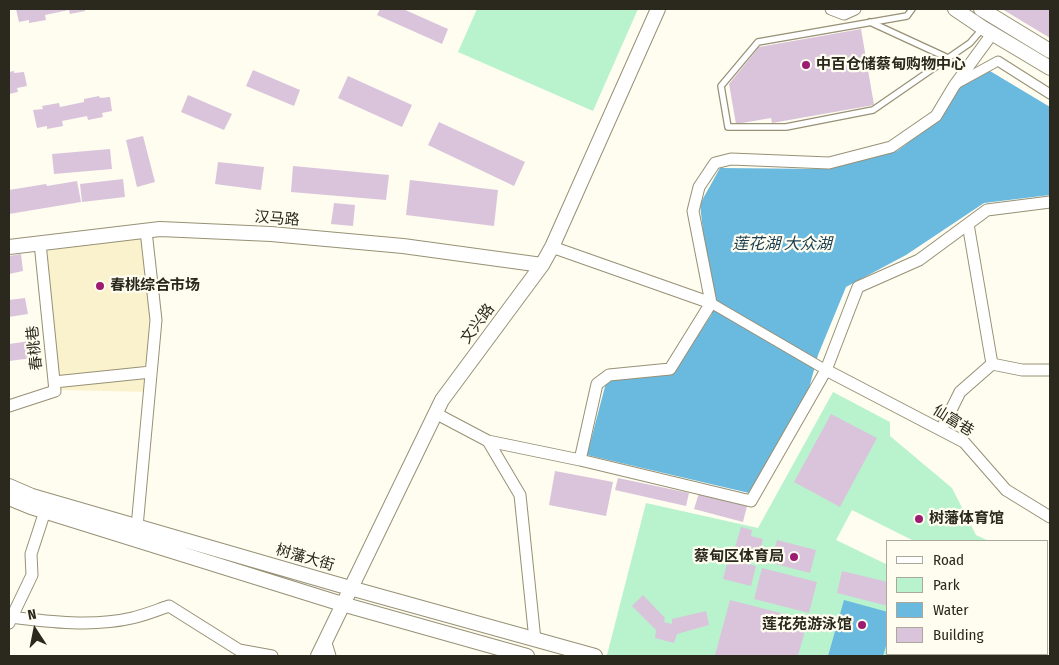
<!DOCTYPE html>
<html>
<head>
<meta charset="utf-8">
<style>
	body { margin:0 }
	#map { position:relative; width:1059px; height:665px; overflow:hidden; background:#fffcf0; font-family:"Fira Sans Condensed",sans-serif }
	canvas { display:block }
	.frame { position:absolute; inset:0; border:10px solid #2b291d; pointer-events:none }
	.legend { position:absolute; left:886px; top:540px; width:162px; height:115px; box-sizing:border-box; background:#fffcf0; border:1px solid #aaa89c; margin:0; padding:6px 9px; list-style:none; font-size:15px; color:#2b291d }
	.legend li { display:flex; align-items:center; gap:10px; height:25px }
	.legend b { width:25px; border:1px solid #aaa89c }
	.north { position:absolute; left:10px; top:605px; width:50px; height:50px; -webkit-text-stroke:4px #fffcf0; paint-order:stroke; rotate:349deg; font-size:14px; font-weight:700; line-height:20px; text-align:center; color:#2b291d }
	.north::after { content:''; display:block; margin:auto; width:18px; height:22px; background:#2b291d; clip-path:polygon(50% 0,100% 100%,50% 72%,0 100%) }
</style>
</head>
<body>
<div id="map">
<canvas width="1059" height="665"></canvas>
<div class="frame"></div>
<ul class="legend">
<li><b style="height:6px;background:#fff"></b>Road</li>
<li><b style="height:14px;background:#b9f3cd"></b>Park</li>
<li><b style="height:14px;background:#6ab9df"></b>Water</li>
<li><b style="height:14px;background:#dac4dc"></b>Building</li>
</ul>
<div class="north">N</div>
</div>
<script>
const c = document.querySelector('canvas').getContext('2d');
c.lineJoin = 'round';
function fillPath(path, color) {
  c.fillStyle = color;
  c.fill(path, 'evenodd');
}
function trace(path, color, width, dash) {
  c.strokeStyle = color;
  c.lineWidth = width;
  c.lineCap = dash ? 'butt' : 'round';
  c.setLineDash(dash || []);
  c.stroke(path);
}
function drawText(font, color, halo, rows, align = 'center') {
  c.font = font + ' "Fira Sans Condensed","Noto Sans SC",sans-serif';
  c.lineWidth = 4.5;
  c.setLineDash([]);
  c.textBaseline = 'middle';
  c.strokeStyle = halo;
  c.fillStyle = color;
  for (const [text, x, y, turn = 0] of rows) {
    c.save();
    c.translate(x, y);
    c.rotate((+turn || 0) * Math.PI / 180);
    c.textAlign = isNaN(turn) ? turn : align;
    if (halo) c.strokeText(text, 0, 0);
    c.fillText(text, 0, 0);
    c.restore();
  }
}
fillPath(new Path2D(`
	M147 237 156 320 149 392 60 390 45 251Z`), '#faf2cc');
fillPath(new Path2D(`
	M477 9H638L593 111 458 52Z
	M833 392 890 422V436L952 488 976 535 989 541H914L852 510 836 540 888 565V654H909V656H612L607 655 646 503 758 528Z`), '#b9f3cd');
fillPath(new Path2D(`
	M990 71 1050 107V195L984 203 906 255 846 287 818 355 808 392 749 493 587 455 607 379 674 371 712 314 700 204 720 168 825 169 897 151 941 118 962 84Z
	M844 600 888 612V639L883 656H828Z`), '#6ab9df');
fillPath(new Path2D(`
	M16 9H85V11L70 14 69 10 45 15 46 20 29 23V20L19 22Z
	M380 9H403L448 29 442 44 377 15Z
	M1002 9H1050V38Z
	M861 29 874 105 772 123 771 118 736 124 729 84 759 47Z
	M253 70 300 90 294 106 246 86Z
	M14 71V73L24 72 27 86 17 88 18 92 9 94V72Z
	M348 76 412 105 402 127 338 98Z
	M188 95 232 114 224 130 181 112Z
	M99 96 100 98 110 97 112 111 102 113 103 117 88 120 87 116 62 121 63 126 47 129V126L37 128 33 110 43 109 42 106 59 103 60 107 84 102V99Z
	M439 122 525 162 514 186 428 145Z
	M143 136 155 182 137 187 126 140Z
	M110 149 112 169 54 174 52 154Z
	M218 162 264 167 261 190 215 184Z
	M293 166 389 175 386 200 291 192Z
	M123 179 125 197 82 202 80 184Z
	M410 180 498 190 494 226 406 215Z
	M77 181 81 202 9 214V190L46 184 47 186Z
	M334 203 355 205 353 226 331 224Z
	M21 254 23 271 9 274V256Z
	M25 298 28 314 9 317V300Z
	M30 341 33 358 9 361V344Z
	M831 414 877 438 840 507 794 482Z
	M555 471 613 482 606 516 549 505Z
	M618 478 689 493 686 506 615 490Z
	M699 493 747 506 743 522 694 509Z
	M741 527 752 530 751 536 763 539 759 554 735 547Z
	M777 540 816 550 810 573 771 563Z
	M728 559 756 566 751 586 723 579Z
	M762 568 817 582 809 613 754 599Z
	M842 571 888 582V606L837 593Z
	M643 595 665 618 664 622 672 624V619L706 611 709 625 677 634 674 643 655 638 656 630 632 606Z
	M730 600 808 620 798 656 715 655Z`), '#dac4dc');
const service = new Path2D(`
	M912 9 907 16 758 42 721 86 728 127H786L873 110 970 43 983 28
	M870 22 948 58`);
const pedestrian = new Path2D(`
	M956 84 998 61 1050 94
	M711 303 826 370`);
const minor = new Path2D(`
	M831 9 844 14 855 9
	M968 224 992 364
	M552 247 711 303
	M826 370 964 442 1006 490 1050 517
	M54 382 151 372
	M9 406 55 391 40 243
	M435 413 488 441 520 495 535 640
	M941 430 960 392 992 364 1022 370H1050
	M488 441 580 460 751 501 826 370 858 287 919 260 987 210 1050 202
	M580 460 597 384 609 375 670 369 711 303 693 211 699 187 715 163 731 159 829 163 891 147 936 116 954 86 992 34
	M137 527 156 320 146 231
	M11 617C50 622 94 627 132 618 145 615 157 610 169 606L239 650 272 656
	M9 623 32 575 31 554 47 505
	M325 640 330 656`);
const tertiary = new Path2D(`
	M955 9 983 28 1050 68
	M981 9 1050 51
	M9 247 160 229 271 234 403 246 542 265
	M9 486 32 496 350 588 595 656
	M9 498 31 507 342 604 527 656
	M318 656 442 400 542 265 552 247 658 9`);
trace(service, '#979175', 8);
trace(pedestrian, '#979175', 11);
trace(minor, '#979175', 13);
trace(tertiary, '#979175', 16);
trace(service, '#fff', 5.5);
trace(pedestrian, '#fff', 9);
trace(minor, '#fff', 11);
trace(tertiary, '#fff', 14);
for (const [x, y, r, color] of [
	[806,65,5,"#9b1c71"],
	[100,286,5,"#9b1c71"],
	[919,519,5,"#9b1c71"],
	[794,557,5,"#9b1c71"],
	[862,625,5,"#9b1c71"]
]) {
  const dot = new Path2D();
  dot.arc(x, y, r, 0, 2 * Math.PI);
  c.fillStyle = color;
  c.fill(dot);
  trace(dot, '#fffcf0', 2);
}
drawText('bold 15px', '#2b291d', '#fffcf0', [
	["中百仓储蔡甸购物中心",816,65],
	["春桃综合市场",110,286],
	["树藩体育馆",929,519],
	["蔡甸区体育局",784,557,"right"],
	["莲花苑游泳馆",852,625,"right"]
], 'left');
drawText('15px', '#2b291d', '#fffcf0', [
	["汉马路",277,219,4],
	["文兴路",478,324,-53],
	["春桃巷",35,348,-96],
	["仙富巷",953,421,32],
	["树藩大街",305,558,16]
]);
drawText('italic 16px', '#1c4051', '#fffcf0', [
	["莲花湖 大众湖",782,245]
]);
</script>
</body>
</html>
